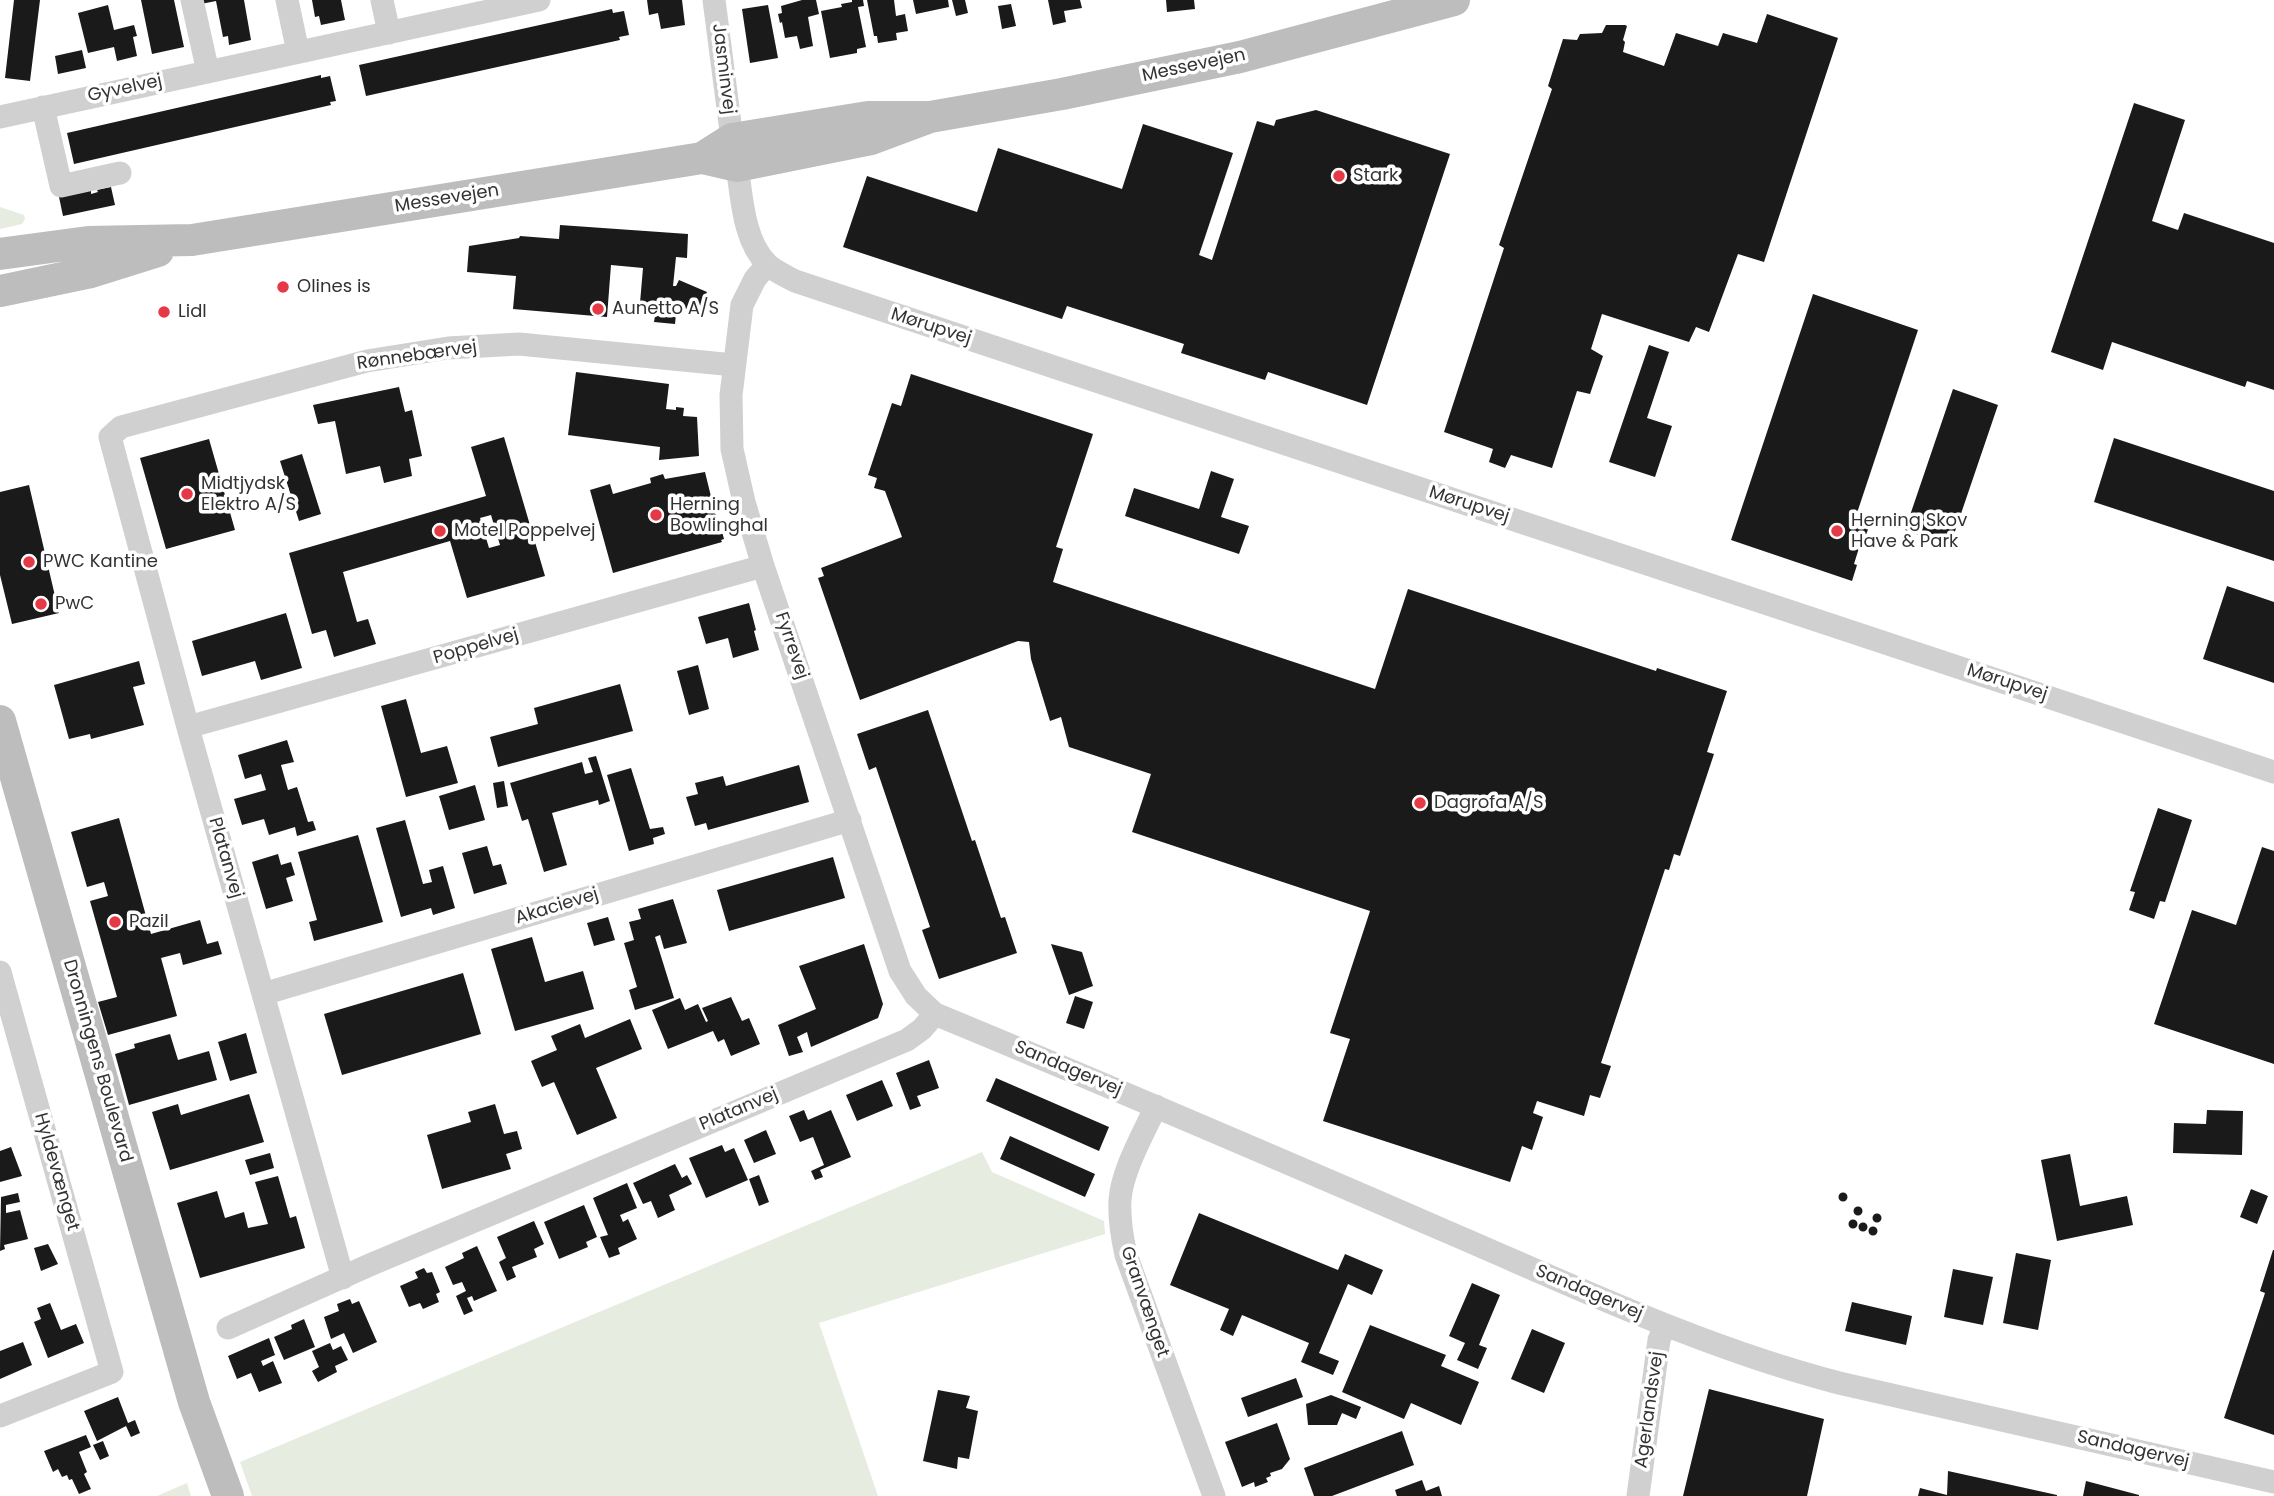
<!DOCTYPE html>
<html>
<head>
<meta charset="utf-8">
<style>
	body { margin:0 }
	canvas { display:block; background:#fff }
</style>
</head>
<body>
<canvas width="2274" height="1496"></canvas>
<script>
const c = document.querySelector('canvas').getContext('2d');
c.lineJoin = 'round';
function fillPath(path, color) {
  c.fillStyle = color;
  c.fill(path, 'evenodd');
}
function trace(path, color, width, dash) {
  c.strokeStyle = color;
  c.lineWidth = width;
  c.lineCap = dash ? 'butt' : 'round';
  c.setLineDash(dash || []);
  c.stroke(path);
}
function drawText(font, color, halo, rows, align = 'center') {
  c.font = font + ' Poppins,sans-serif';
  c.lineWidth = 7;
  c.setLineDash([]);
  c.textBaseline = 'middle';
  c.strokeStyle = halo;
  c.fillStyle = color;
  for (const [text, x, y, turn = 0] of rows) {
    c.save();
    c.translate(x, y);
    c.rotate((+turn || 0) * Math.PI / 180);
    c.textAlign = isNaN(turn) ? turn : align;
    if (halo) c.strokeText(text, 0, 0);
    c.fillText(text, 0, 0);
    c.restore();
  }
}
fillPath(new Path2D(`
	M0 207 24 215 25 219 22 224 0 229Z
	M982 1152 992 1172 1104 1221 1105 1234 819 1323 878 1496H252L240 1462Z
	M187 1483 191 1496H157Z`), '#e6ecdf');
fillPath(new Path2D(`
	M14 0H40L30 81 5 78Z
	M141 0H174L184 47 152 54Z
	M201 0H244L251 40 229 45 228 36 223 37 216 1 201 4Z
	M312 0H341L345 20 321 25 319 16 315 17Z
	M647 0H682L685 25 661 29 658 13 649 15Z
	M802 0H816L819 14 808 17 813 46 800 49 797 36 785 38 782 22 780 23 778 14 782 13 781 6Z
	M852 0H863L864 6 858 7 866 47 857 49V53L830 58 821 11 842 7 841 4 852 2Z
	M867 0H894L896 16 905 14 908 31 896 33 897 40 878 43 877 36H874Z
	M913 0H948L949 7 916 14Z
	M952 0H965L968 13 956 16Z
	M1048 0H1080L1082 8 1064 11 1066 22 1053 25Z
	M1166 0H1194L1195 9 1167 12Z
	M1011 4 1016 26 1002 29 998 6Z
	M108 5 114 30 134 25 137 36 133 37 137 56 117 61 114 47 88 53 78 13Z
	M768 5 778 58 750 63 742 9Z
	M612 9 613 13 624 11 629 35 619 37 620 40 366 96 359 65Z
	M1767 14 1838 38 1764 262 1738 254 1709 332 1696 327 1689 342 1602 314 1591 349 1603 356 1590 394 1577 391 1552 468 1511 455 1505 468 1489 462 1493 449 1444 432 1504 248 1499 245 1552 89 1548 86 1563 39 1577 40 1580 34 1602 33 1606 25H1625L1627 26 1623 40 1625 42 1623 52 1664 66 1676 33 1718 46 1723 33 1757 43Z
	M82 50 86 68 58 74 55 56Z
	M321 75V78L330 76 336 101 330 102 331 105 74 164 67 133Z
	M2134 103 2185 120 2152 221 2178 230 2184 213 2274 243V390L2247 381 2245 387 2112 342 2103 370 2051 352Z
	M1316 110 1450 154 1367 405 1268 372 1265 380 1181 353 1184 344 1067 306 1062 319 843 247 867 176 977 212 998 148 1122 189 1143 124 1233 153 1199 255 1212 260 1257 121 1274 126 1276 120Z
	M111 187 115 205 63 216 59 197 91 190V194L98 192 97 190Z
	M560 225 688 234 687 258 676 257 673 286H676L679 280 707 292 698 314 677 305 675 324 654 322 657 304 640 303 643 268 611 265 607 317 513 309 516 276 467 272 469 246 519 238 520 236 559 239Z
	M1813 294 1918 330 1856 516 1871 521 1866 535H1863L1854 564 1857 565 1852 581 1731 540Z
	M1649 345 1669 352 1647 418 1672 426 1655 477 1609 462Z
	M576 372 669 384 666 409 676 410V407L684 408 683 416 697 417 699 456 659 460 660 447 568 435Z
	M911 374 1093 434 1056 547 1063 549 1053 582 1375 689 1408 589 1656 671 1657 668 1727 691 1707 752 1714 754 1680 856 1674 854 1669 870 1665 869 1601 1063 1611 1066 1600 1098 1590 1095 1584 1116 1537 1101 1533 1113 1543 1117 1532 1150 1522 1146 1510 1182 1323 1121 1350 1039 1330 1033 1370 911 1132 832 1151 774 1069 747 1061 717 1050 721 1031 659 1029 642 1018 641 860 700 818 578 824 576 821 568 902 537 885 491 874 488 877 478 868 475 892 403 901 406Z
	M399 387 405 412 412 410 422 456 409 459 412 476 384 483 380 466 346 474 335 421 318 424 313 405Z
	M1953 389 1998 405 1950 546 1905 530Z
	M504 437 545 576 467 598 450 541 343 572 357 622 368 619 376 644 334 657 326 630 312 634 289 553 486 496 471 447ZM491 515 500 545 489 548 480 518Z
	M2114 438 2274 491V561L2094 502Z
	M209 439 235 530 166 549 140 458Z
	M302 454 321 514 299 521 280 461Z
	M1211 471 1234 479 1221 517 1249 526 1239 554 1125 516 1134 488 1199 509Z
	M705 472 719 529 721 528 724 539 721 540 722 542 613 573 590 490 610 484 613 494 651 483 650 478 663 474 665 479Z
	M29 485 59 613 12 624 0 575V492Z
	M2227 586 2274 602V683L2203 659Z
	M749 603 756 630 754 631 759 650 733 658 728 638 706 644 698 617Z
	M286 613 302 668 261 680 255 661 202 676 192 641Z
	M139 661 145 684 133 687 144 725 91 739 90 734 69 739 54 685Z
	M698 665 709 709 689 715 677 671Z
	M620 684 633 731 498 767 490 737 538 724 534 708Z
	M406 699 421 753 447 746 458 783 406 797 381 706Z
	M928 710 972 841 975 840 1001 918 1005 917 1017 953 939 979 922 930 930 927 876 767 869 770 857 734Z
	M287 740 294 762 281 765 288 790 297 787 308 822 313 821 316 830 297 836 295 827 269 835 264 819 242 825 234 799 266 790 261 774 245 779 238 755Z
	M596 756 610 801 599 805 598 800 552 813 567 865 544 872 528 819 522 821 510 783 582 762 585 774 593 772 588 758Z
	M799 765 809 802 708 830 706 823 695 826 686 797 698 794 695 783 723 776 726 786Z
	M631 768 650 829 663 827 665 834 653 838 654 844 629 851 607 775Z
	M504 781 508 806 497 808 493 783Z
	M475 785 485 820 449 830 439 796Z
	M2158 808 2192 820 2165 902 2160 901 2154 919 2129 910 2135 892 2130 891Z
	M119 818 151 934 200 920 207 944 218 941 222 954 183 965 180 953 161 958 177 1016 108 1035 98 1002 117 997 90 901 108 896 104 882 87 887 71 832Z
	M405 820 423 884 432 882 429 870 443 866 455 908 433 915 431 908 401 917 376 828Z
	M358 835 383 922 314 941 309 922 317 920 298 852Z
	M487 846 493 866 501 864 507 884 474 894 462 853Z
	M2262 847 2274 851V1064L2154 1024 2192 910 2236 925Z
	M278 854 281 865 291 862 295 875 286 878 293 901 266 909 252 862Z
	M833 857 845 898 729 931 717 890Z
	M673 899 687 943 664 949 660 935 655 937 674 998 635 1010 629 990 637 987 624 943 634 940 629 922 641 919 638 909Z
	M608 917 615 940 594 946 587 923Z
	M532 937 545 982 583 971 594 1009 515 1031 491 949Z
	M864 944 883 1004 878 1018 811 1047 807 1032 797 1037 803 1052 789 1056 778 1025 816 1009 799 966Z
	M1051 944 1082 952 1093 986 1069 995Z
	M463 973 481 1034 342 1075 324 1014Z
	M1075 996 1093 1002 1084 1029 1066 1023Z
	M731 997 742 1021 749 1018 760 1044 731 1056 724 1039 718 1042 713 1031 668 1049 652 1010 680 998 685 1010 698 1004 706 1022 708 1021 702 1008Z
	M630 1019 642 1049 596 1068 617 1118 577 1135 554 1082 542 1087 531 1061 557 1050 551 1036 580 1024 585 1038Z
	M246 1033 257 1073 230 1081 218 1042Z
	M170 1034 178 1060 209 1051 217 1080 129 1105 115 1054 135 1048 134 1044Z
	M929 1060 939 1088 917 1096 921 1106 910 1110 896 1073Z
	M996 1078 1109 1127 1099 1151 986 1101Z
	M882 1080 893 1106 857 1121 846 1095Z
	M249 1094 264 1142 170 1170 152 1112 178 1104 181 1115Z
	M495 1104 504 1134 517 1131 522 1149 506 1154 511 1169 442 1189 427 1135 471 1122 468 1112Z
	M804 1110 808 1120 831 1110 851 1157 820 1170 823 1177 815 1180 811 1171 824 1165 813 1137 800 1142 789 1116Z
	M2207 1110 2243 1111 2242 1155 2173 1153 2174 1123 2206 1124Z
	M766 1130 776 1154 754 1163 744 1140Z
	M1010 1136 1095 1174 1085 1197 1000 1159Z
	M722 1145 725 1152 734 1148 748 1180 706 1198 689 1158Z
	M11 1147 22 1176 0 1182V1151Z
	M270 1153 274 1168 250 1175 245 1160Z
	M2070 1154 2080 1206 2127 1196 2133 1225 2057 1241 2041 1160Z
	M675 1164 682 1178 687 1175 692 1184 669 1195 675 1210 658 1218 651 1201 643 1204 633 1183Z
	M759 1175 769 1202 759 1206 749 1179Z
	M278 1176 290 1218 296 1216 305 1248 200 1278 177 1203 217 1191 225 1218 244 1212 248 1228 268 1224 255 1182Z
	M627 1183 637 1208 620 1215 623 1222 628 1219 637 1239 618 1248 620 1254 609 1258 600 1237 608 1235 593 1198Z
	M2251 1189 2268 1196 2257 1224 2240 1217Z
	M1838.5 1197a4.5 4.5 0 1 1 9 0a4.5 4.5 0 1 1-9 0Z
	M18 1193 20 1202 6 1205V1213L20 1210 28 1239 4 1245 5 1249 0 1251 1 1197Z
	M584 1205 597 1237 586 1242 588 1247 559 1259 544 1222Z
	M1853.5 1211a4.5 4.5 0 1 1 9 0a4.5 4.5 0 1 1-9 0Z
	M1199 1213 1338 1270 1345 1254 1383 1270 1372 1295 1348 1284 1319 1353 1339 1361 1333 1375 1301 1362 1309 1343 1242 1315 1233 1336 1220 1330 1229 1309 1170 1285Z
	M1872.5 1218a4.5 4.5 0 1 1 9 0a4.5 4.5 0 1 1-9 0Z
	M1848.5 1224a4.5 4.5 0 1 1 9 0a4.5 4.5 0 1 1-9 0Z
	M534 1221 544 1244 534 1249 537 1257 512 1267 516 1277 507 1281 499 1262 506 1258 497 1237Z
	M1858.5 1227a4.5 4.5 0 1 1 9 0a4.5 4.5 0 1 1-9 0Z
	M1868.5 1231a4.5 4.5 0 1 1 9 0a4.5 4.5 0 1 1-9 0Z
	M48 1244 58 1264 41 1271 34 1248Z
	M477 1246 497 1291 474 1301 472 1296 467 1298 473 1311 464 1315 456 1296 466 1291 462 1282 453 1285 445 1267 464 1258 462 1253Z
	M2273 1250H2274V1435L2224 1418 2265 1293 2260 1291Z
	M2016 1253 2051 1260 2038 1330 2003 1323Z
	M424 1268 427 1273 432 1272 440 1292 436 1294 439 1302 423 1309 420 1303 409 1307 400 1286 418 1278 415 1272Z
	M1953 1269 1993 1277 1983 1325 1944 1317Z
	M1472 1283 1500 1295 1479 1345 1487 1348 1478 1369 1457 1360 1465 1343 1449 1336Z
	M350 1299 352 1304 359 1301 377 1342 353 1353 344 1333 331 1339 324 1317 339 1311 337 1304Z
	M1852 1302 1912 1316 1906 1345 1845 1331Z
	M50 1303 61 1330 76 1324 84 1343 48 1358 34 1322 41 1319 37 1308Z
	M304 1319 315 1347 284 1360 274 1337 292 1329 291 1325Z
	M1370 1325 1446 1355 1441 1366 1479 1382 1461 1425 1411 1403 1404 1419 1342 1392Z
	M1532 1329 1565 1343 1544 1393 1511 1379Z
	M269 1338 275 1355 261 1361 263 1366 273 1361 282 1383 259 1392 251 1373 237 1379 228 1356Z
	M23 1342 32 1365 0 1379V1351Z
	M330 1343 333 1350 341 1346 348 1360 335 1366 337 1372 318 1382 312 1371 319 1367 312 1351Z
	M1296 1378 1303 1397 1248 1417 1241 1398Z
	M1709 1389 1824 1419 1807 1496H1683Z
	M938 1390 970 1396 966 1408 978 1411 969 1459 958 1457 957 1469 923 1461Z
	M1331 1395 1361 1407 1356 1419 1342 1413 1337 1425H1308L1306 1404Z
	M118 1397 128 1423 135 1420 140 1433 131 1437 126 1426 97 1441 84 1411Z
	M1277 1423 1290 1459 1282 1469 1270 1473 1271 1476 1266 1478 1268 1482 1255 1487 1254 1482 1242 1487 1225 1442Z
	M1402 1431 1414 1465 1332 1496H1314L1304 1468Z
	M86 1435 91 1447 79 1452 87 1472 84 1474 91 1489 79 1494 72 1479 69 1480 67 1475 62 1477 58 1469 53 1472 44 1451Z
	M103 1441 109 1456 100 1460 93 1445Z
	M1948 1471 2057 1495V1496H1918L1920 1488 1947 1495Z
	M1422 1480 1426 1491 1439 1486 1442 1496H1397L1395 1490Z
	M2086 1481 2139 1495V1496H2083Z`), '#1a1a1a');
trace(new Path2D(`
	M192 0 208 72
	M287 0 298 52
	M382 0 389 33
	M714 0 732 139
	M43 107 61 186 120 173
	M0 117 539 0
	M737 166C742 197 743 240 767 264 774 271 786 276 795 281L2274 772
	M767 265 755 279 742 305 731 395 732 449 744 502 763 566 900 971 916 996 935 1014C1107 1085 1279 1159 1450 1233 1578 1288 1704 1348 1839 1383L2274 1482
	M188 727 763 566
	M0 972 112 1372 0 1416
	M263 994 850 820
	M1156 1106C1144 1133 1122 1170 1120 1200 1119 1218 1122 1237 1126 1255L1214 1496
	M343 1278 190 735 110 437 121 427 367 361 448 348 519 344 734 365
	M228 1328 372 1264 907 1040 922 1029 935 1014
	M1638 1496 1659 1340 1665 1325`), '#d0d0d0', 23);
trace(new Path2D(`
	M702 158 732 139 868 117H930L1062 94 1240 57 1454 0
	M0 254 88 242 192 240 702 158 737 166 871 139 930 117
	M0 291 91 272 158 251
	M0 721 194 1402 228 1496`), '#bdbdbd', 32);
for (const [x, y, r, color] of [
	[1339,176,7,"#e63946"],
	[283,287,7,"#e63946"],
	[598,309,7,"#e63946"],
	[164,312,7,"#e63946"],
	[187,494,7,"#e63946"],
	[656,515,7,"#e63946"],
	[440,531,7,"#e63946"],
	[1837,531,7,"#e63946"],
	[29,562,7,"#e63946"],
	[41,604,7,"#e63946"],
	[1420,803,7,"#e63946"],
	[115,922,7,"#e63946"]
]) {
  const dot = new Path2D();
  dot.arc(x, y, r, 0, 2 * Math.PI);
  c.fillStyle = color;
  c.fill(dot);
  trace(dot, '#fff', 2.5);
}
drawText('18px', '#333', '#fff', [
	["Messevejen",1194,66,-12],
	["Jasminvej",723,69,83],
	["Gyvelvej",125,89,-12],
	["Messevejen",447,199,-9],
	["Mørupvej",931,327,18],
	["Rønnebærvej",417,356,-8],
	["Mørupvej",1469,505,18],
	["Fyrrevej",791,646,71],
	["Poppelvej",476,647,-16],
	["Mørupvej",2007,683,18],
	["Platanvej",225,858,74],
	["Akacievej",557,907,-17],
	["Dronningens Boulevard",97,1061,74],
	["Sandagervej",1068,1069,23],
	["Platanvej",739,1110,-23],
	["Hyldevænget",56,1172,74],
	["Sandagervej",1589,1293,23],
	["Granvænget",1144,1302,71],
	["Agerlandsvej",1650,1410,-82],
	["Sandagervej",2133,1450,13]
]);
drawText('18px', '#333', '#fff', [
	["Stark",1353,176],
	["Olines is",297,287],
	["Aunetto A/S",612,309],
	["Lidl",178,312],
	["Midtjydsk",201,484],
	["Elektro A/S",201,505],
	["Herning",670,505],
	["Bowlinghal",670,526],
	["Herning Skov",1851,521],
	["Have & Park",1851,542],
	["Motel Poppelvej",454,531],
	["PWC Kantine",43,562],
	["PwC",55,604],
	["Dagrofa A/S",1434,803],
	["Pazil",129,922]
], 'left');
</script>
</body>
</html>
